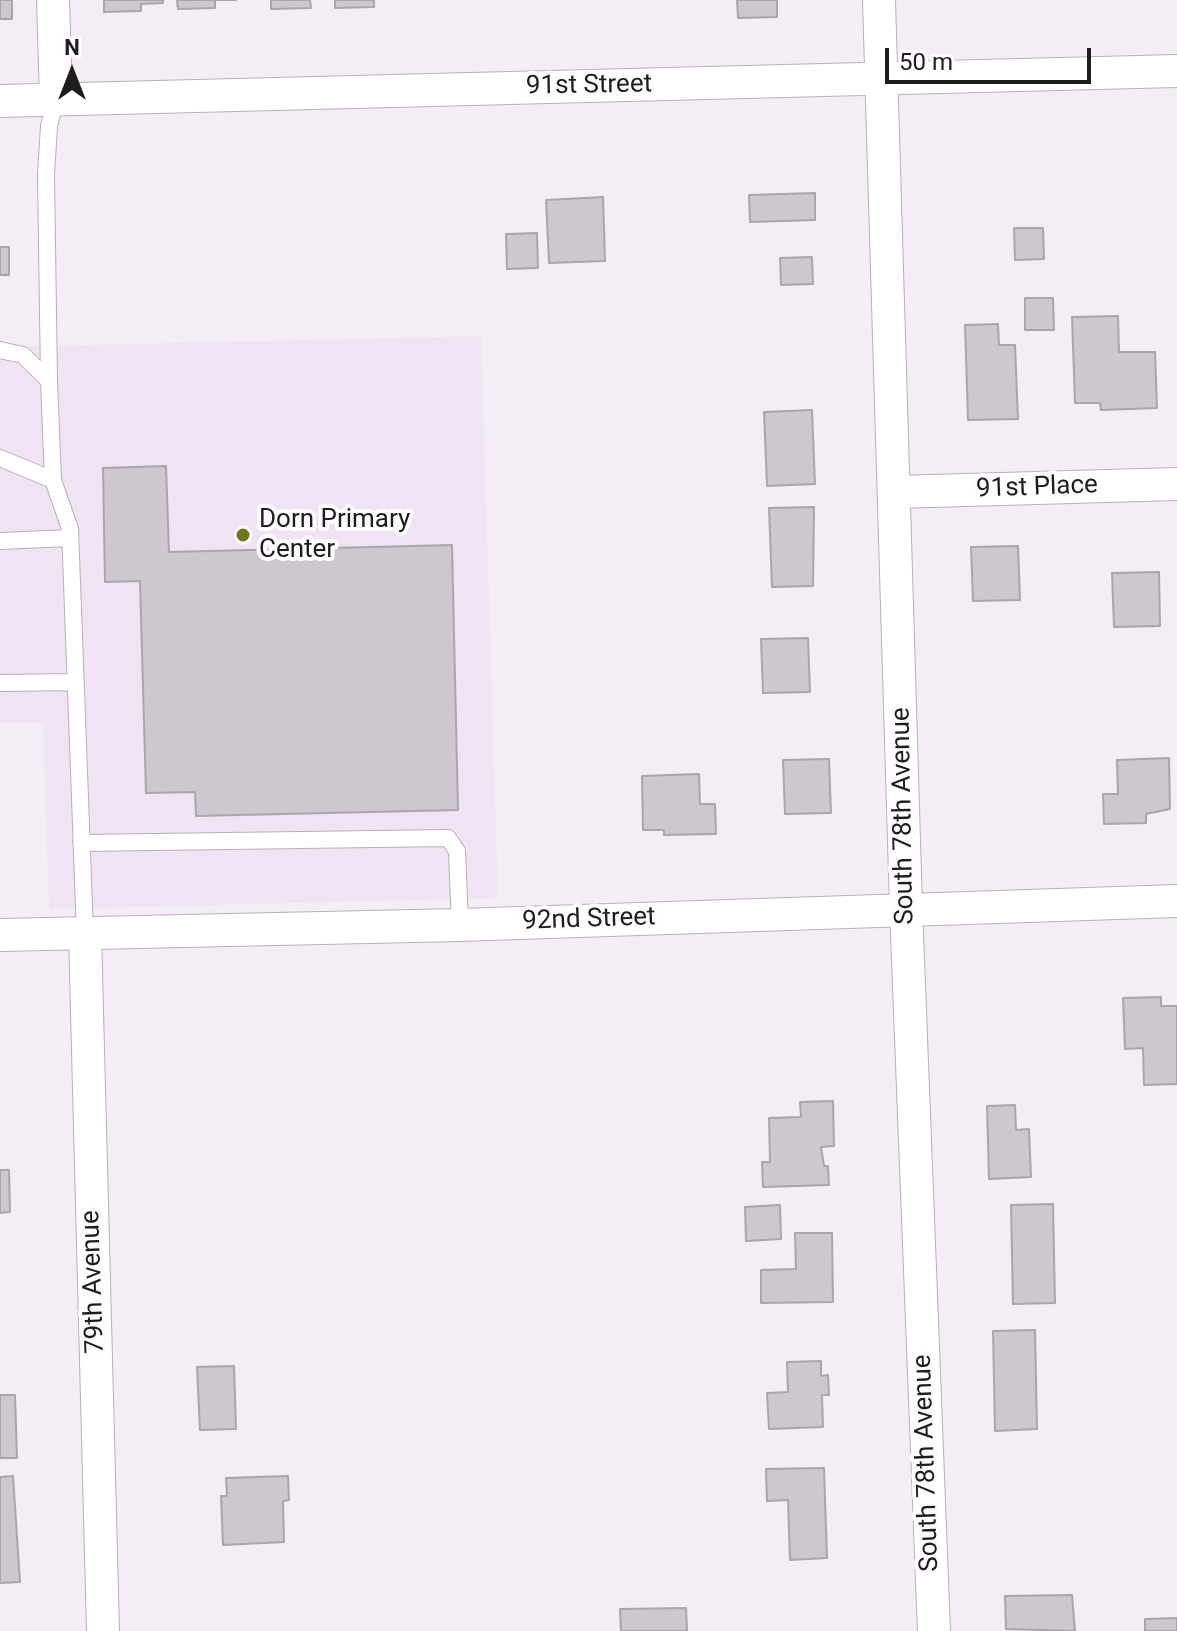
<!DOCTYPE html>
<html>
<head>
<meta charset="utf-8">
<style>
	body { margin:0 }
	#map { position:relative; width:1177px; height:1631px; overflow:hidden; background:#f5edf6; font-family:Roboto,sans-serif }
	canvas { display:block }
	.north { position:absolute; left:32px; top:32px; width:80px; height:80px; -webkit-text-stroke:6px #fefcfe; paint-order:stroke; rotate:0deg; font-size:22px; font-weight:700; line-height:32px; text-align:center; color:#1e1c1f }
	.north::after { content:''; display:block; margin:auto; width:28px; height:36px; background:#1e1c1f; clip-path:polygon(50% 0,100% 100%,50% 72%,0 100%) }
	.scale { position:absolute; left:885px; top:48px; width:206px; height:36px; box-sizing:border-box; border:4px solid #1e1c1f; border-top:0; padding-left:10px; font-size:24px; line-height:28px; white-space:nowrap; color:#1e1c1f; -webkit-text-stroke:6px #fefcfe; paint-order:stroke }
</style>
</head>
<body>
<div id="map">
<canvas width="1177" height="1631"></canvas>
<div class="north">N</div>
<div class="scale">50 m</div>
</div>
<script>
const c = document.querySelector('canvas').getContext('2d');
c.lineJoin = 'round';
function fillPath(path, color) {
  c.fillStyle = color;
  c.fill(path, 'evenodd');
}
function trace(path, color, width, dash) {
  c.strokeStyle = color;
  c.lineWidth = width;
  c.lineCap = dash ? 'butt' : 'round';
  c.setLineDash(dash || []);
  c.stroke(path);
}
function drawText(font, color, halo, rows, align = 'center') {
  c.font = font + ' Roboto,sans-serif';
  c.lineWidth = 8;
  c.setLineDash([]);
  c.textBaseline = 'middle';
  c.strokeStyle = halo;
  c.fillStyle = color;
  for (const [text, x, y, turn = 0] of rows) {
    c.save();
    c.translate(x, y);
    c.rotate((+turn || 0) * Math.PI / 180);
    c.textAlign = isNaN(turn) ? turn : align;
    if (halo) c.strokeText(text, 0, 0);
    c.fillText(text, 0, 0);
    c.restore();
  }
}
fillPath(new Path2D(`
	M481 336 498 898 49 909 43 723H0V347Z`), '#f0e3f3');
const building = new Path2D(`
	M0 0H12V19H0Z
	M104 0H163V3L141 4V11L104 12Z
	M177 0H236H215V8L178 9Z
	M271 0H310L311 8 271 9Z
	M335 0H374V7L335 8Z
	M737 0H777V17L738 18Z
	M815 193V220L750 222 749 195Z
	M603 197 605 261 549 263 546 200Z
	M1014 228H1043L1044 259 1015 260Z
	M537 233 538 268 507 269 506 234Z
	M0 247H9V275H0Z
	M812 257 813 284 781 285 780 258Z
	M1025 298H1053L1054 330H1025Z
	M1118 316 1119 352H1155L1157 408 1101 410 1100 403H1075L1072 317Z
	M998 324 999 345H1015L1018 419 968 420 965 325Z
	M812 410 815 484 767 486 764 412Z
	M166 466 169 552 452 545 458 810 196 816 195 792 146 793 140 581 105 582 103 468Z
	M814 507 813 586 772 587 769 508Z
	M1018 546 1020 600 973 601 971 547Z
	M1159 572 1160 626 1114 627 1112 573Z
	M808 638 810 692 763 693 761 639Z
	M1169 758 1170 809 1146 814V823L1104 824 1103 794H1118L1117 760Z
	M829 759 831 813 785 814 783 760Z
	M699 774 700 804H715L716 834 664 835V830H643L642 776Z
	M1161 997V1006H1177V1084L1144 1085 1143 1048 1125 1049 1123 998Z
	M833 1101 834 1146 821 1147 824 1166H828L829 1185 763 1187 762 1162H770L769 1118 801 1117 800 1102Z
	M1015 1105 1016 1130 1029 1129 1031 1177 989 1179 987 1106Z
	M0 1170H9L10 1212 0 1213Z
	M1053 1204 1055 1303 1013 1304 1011 1205Z
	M780 1205 781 1239 746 1241 745 1207Z
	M795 1233H832L833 1302 761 1303V1270L796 1269Z
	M1035 1330 1037 1429 995 1431 993 1331Z
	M821 1361V1376L828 1375 829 1395H822L823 1427 769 1429 767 1393 788 1392 787 1362Z
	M234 1366 236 1429 200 1430 197 1367Z
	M0 1395H15L17 1458H0Z
	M824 1468 827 1558 790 1560 788 1500 767 1501 766 1469Z
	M13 1476 20 1582 0 1583V1477Z
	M288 1476 289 1500 283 1501 284 1542 223 1545 221 1496H227L226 1478Z
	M1072 1595 1075 1631 1006 1629 1005 1596Z
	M686 1608 687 1631H621L620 1609Z
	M1177 1618V1631H1145V1619Z`);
fillPath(building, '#cec7d0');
trace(building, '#aba4ad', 2);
const lane = new Path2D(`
	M56 99 49 126 46 175 49 381 53 480 70 529 85 933
	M0 350 23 355 49 381
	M0 458 53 480
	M0 541 70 538
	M0 683 75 682
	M81 843 448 838 457 851 460 925`);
const street = new Path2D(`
	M53 0 56 99
	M879 0 906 908 934 1631
	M0 101 1177 71
	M896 492 1177 484
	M85 933 103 1631
	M0 935 460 925 1177 901`);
trace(lane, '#b8b0b9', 18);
trace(street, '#b8b0b9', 34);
trace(lane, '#fff', 16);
trace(street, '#fff', 32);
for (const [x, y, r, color] of [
	[243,535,8,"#73741b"]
]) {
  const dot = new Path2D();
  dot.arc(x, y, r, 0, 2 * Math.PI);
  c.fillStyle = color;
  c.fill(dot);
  trace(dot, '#fefcfe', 3);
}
drawText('26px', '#1e1c1f', '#fefcfe', [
	["91st Street",589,86,-1],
	["91st Place",1037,488,-2],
	["South 78th Avenue",904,816,-91],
	["92nd Street",589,920,-2],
	["79th Avenue",94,1282,-92],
	["South 78th Avenue",927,1463,-92]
]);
drawText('26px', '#1e1c1f', '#fefcfe', [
	["Dorn Primary",259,520],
	["Center",259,550]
], 'left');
</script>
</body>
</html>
